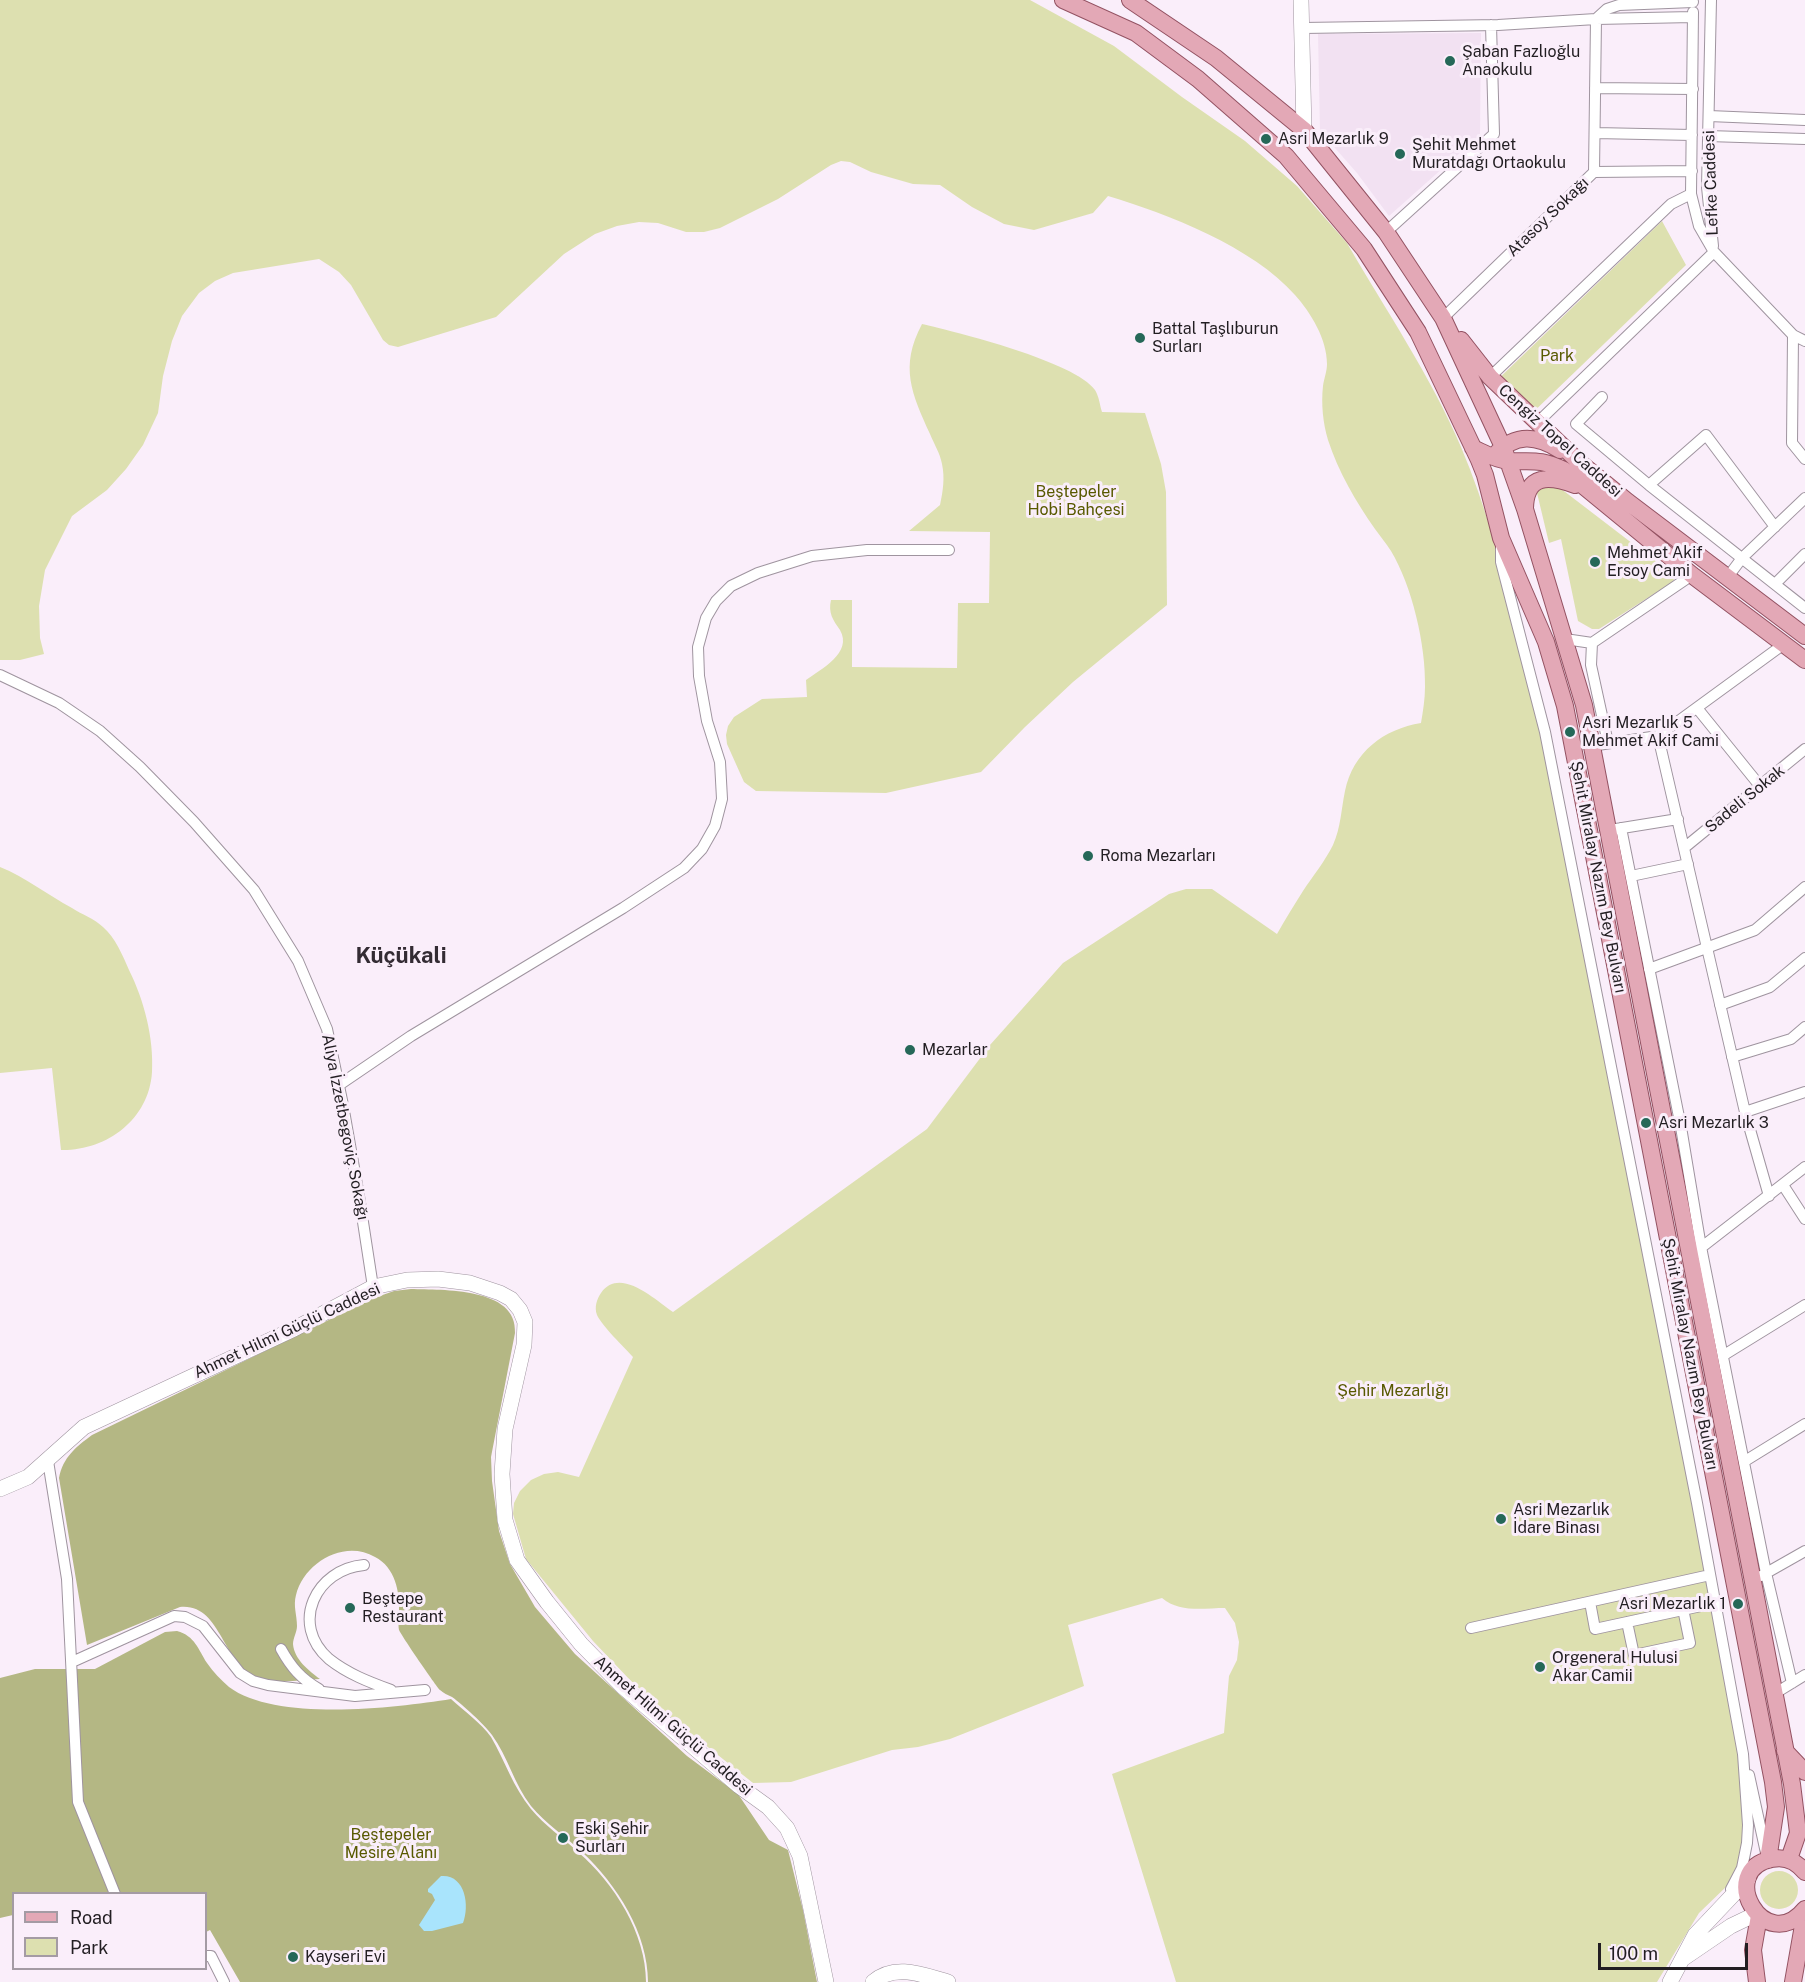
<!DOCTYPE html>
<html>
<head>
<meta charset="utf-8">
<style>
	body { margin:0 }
	#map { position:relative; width:1805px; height:1982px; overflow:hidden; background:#faeefa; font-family:"Public Sans",sans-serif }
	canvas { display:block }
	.legend { position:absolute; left:12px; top:1892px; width:195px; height:78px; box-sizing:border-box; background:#faeefa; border:2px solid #a49ba4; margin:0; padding:8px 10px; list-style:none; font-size:18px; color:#221e22 }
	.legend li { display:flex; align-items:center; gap:12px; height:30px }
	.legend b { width:30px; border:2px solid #a49ba4 }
	.scale { position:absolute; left:1598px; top:1943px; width:150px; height:27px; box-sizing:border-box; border:3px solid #221e22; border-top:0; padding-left:8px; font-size:18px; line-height:21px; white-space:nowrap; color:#221e22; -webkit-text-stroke:4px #faeefa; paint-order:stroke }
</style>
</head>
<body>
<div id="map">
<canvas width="1805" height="1982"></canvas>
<ul class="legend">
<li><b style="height:8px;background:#e3a8b6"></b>Road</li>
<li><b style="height:16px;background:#dde0b0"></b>Park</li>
</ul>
<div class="scale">100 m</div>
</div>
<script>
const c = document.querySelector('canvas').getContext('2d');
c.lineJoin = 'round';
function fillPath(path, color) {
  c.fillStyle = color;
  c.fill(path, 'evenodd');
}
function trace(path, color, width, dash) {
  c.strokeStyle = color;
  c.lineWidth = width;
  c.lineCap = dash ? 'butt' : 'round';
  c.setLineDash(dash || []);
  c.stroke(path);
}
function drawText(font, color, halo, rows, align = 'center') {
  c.font = font + ' "Public Sans",sans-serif';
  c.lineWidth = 6;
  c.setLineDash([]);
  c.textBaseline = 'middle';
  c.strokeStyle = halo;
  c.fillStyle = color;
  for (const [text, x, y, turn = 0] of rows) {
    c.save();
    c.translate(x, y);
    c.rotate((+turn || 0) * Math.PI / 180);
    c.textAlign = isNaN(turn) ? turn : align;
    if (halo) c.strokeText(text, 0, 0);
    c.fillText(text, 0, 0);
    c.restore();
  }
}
fillPath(new Path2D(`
	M1481 33 1480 135 1389 216 1357 173 1320 131 1318 34Z`), '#f2e1f2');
fillPath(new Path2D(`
	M0 0H1030L1114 46 1182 97 1245 141 1297 186 1347 243C1385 309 1432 378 1461 447 1486 506 1502 568 1519 630L1667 1359 1748 1808 1749 1843 1728 1885 1699 1913 1657 1982H1176L1112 1774 1224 1733 1229 1676 1237 1660 1239 1642 1235 1623 1225 1608C1204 1608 1179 1613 1162 1598L1068 1625 1084 1686 950 1739 918 1747 892 1750 791 1782 753 1783 674 1720 630 1680 593 1641 526 1559 513 1514 514 1503 520 1491 531 1480 544 1474 558 1472 579 1477 633 1357C624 1347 602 1326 597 1315 594 1307 597 1299 601 1293 620 1266 655 1300 673 1312L927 1129 990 1045 1063 963 1169 894 1186 889H1212L1277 934C1285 920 1294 905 1303 891 1313 876 1325 861 1333 845 1341 827 1341 810 1345 791 1353 752 1384 729 1421 723 1423 711 1425 699 1425 687 1426 645 1412 586 1391 551 1386 543 1380 536 1375 529 1356 502 1338 471 1328 440 1323 423 1321 404 1323 386 1324 379 1327 371 1327 364 1327 339 1311 313 1295 295 1253 247 1168 214 1108 196L1093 213 1034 230 1004 224 972 207 940 185 913 184 871 172 850 162 841 161 831 165 778 199 720 228 704 232H686L658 223 639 222 617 226 595 234 564 254 496 317 398 347 389 345 383 340 351 285 339 272 319 259 233 273 215 281 199 293 182 316 172 341 163 376 158 413 143 445 126 469 107 490 72 516 45 570 39 606 40 638 44 654 20 660H0Z
	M1662 221 1686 265 1525 420 1492 385Z
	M922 324C957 332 1076 362 1095 390 1099 396 1100 406 1102 412L1145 413 1161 464 1166 492 1167 605 1073 682 1025 727 981 772 886 793 756 791 744 782 727 744 726 735 728 726 734 717 762 699 807 697 806 680C821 669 853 653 840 630 833 620 828 613 831 600H852V667L957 668 958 603H989L990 532 909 531 940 505C943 491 945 478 942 464 940 453 934 444 930 434 912 394 899 367 922 324Z
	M1551 485 1560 488 1671 573 1674 580 1671 583 1599 629H1592L1578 621 1561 539 1549 543 1537 493 1542 487Z
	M0 867C25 877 48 895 72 908 81 914 95 919 103 927 115 937 123 956 129 970 144 1000 154 1038 152 1072 149 1120 106 1151 61 1150L52 1068 0 1073Z
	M1760 1890a19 19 0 1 1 38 0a19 19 0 1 1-38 0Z`), '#dde0b0');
fillPath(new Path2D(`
	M411 1289C442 1290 518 1287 515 1333L491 1457 492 1481 499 1531 510 1564 535 1607 575 1654 687 1756 738 1794 769 1840 788 1850 803 1910 817 1982H648C648 1933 617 1885 582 1852 565 1836 546 1824 531 1806 514 1784 508 1757 492 1735 484 1724 463 1705 452 1697 448 1695 443 1693 440 1690 436 1686 401 1635 399 1630 398 1625 399 1617 399 1612 400 1592 395 1567 375 1557 344 1539 304 1563 296 1595 293 1606 297 1615 297 1626 297 1632 293 1638 293 1644 294 1659 309 1671 320 1679 301 1680 277 1684 259 1678 221 1665 222 1603 180 1607L87 1645 59 1478C63 1457 76 1447 92 1435L374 1298 394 1291Z
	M177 1631C195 1636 198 1649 207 1663 213 1672 221 1680 229 1687 276 1722 395 1708 451 1699 464 1711 481 1723 491 1737 505 1761 513 1787 531 1809 545 1826 562 1837 578 1852 614 1883 646 1933 646 1982H240L210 1930 206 1932V1894H14L13 1915 0 1918V1678L35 1669H95L165 1632Z`), '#b4b784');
fillPath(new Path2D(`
	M441 1876C465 1874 470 1905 463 1923L432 1931H424L419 1925 435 1900 432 1894 428 1892V1889Z`), '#a9e4fc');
const street = new Path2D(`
	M1711 0 1707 187 1713 246
	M1693 12 1691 194 1699 226 1714 252 1793 335 1805 341
	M1303 28 1498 25 1596 19 1693 17
	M1595 88 1693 89
	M1709 116 1805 120
	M1595 133 1692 135
	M1708 136 1805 139
	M1594 172 1692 171
	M1386 232 1494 134 1491 25
	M1443 318 1594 172 1596 19 1607 9 1619 5 1693 2
	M1793 335 1792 443 1805 459
	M1490 377 1671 204 1691 194
	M1602 397 1576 424 1649 485 1805 608
	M1538 422 1714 252
	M1649 485 1706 435 1775 527
	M1501 545V562L1545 732 1697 1503 1743 1754 1748 1825 1747 1843 1742 1868 1731 1889
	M1727 578 1742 558 1805 498
	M1775 584 1805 554
	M1565 639 1592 643 1692 575
	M1592 643 1591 665 1608 743
	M0 675 59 703 100 731 140 767 194 822 254 890 298 961 327 1029 343 1105 359 1196 373 1287
	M1697 708 1760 786
	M1658 736 1745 1112 1769 1196
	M1591 746 1658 736 1784 644
	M1621 828 1681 1127 1701 1247 1766 1573 1792 1683
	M1616 829 1678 819
	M1684 848 1805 749
	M1631 876 1688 864
	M1649 969 1755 930 1805 887
	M1720 1005 1770 987 1805 958
	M1732 1057 1791 1039 1805 1027
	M339 1085 411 1036 623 908 684 868 702 849 715 826 722 799 720 762 707 721 699 676 698 647 706 618 716 601 731 586 758 573 812 556 867 550H949
	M1745 1112 1805 1092
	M1783 1185 1805 1219
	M1698 1250 1805 1167
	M1724 1355 1805 1305
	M48 1461 67 1579 78 1802 115 1894
	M1745 1461 1805 1424
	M364 1565C316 1569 289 1624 329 1659 348 1674 369 1682 391 1690
	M1761 1576 1805 1551
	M1590 1602 1595 1629 1715 1603
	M1627 1622 1634 1655 1690 1643 1683 1609
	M1471 1628 1710 1575
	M281 1649C291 1667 301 1679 319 1689
	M72 1662 174 1616 185 1617 203 1626 240 1673 253 1681 268 1685 355 1696 425 1690
	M1774 1694 1805 1675
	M1749 1775 1766 1853
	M206 1956H211L224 1982`);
const secondary = new Path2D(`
	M1301 0 1304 130
	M0 1489 28 1477 84 1427 294 1329 373 1287 407 1280 438 1279 470 1283 500 1293 511 1299 520 1310 525 1322 524 1345 505 1429 502 1474 505 1520 517 1560 547 1602 581 1644 623 1687 739 1786 768 1807 787 1828 800 1856 826 1982
	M1684 1958 1731 1926 1756 1914
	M873 1982C895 1963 923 1975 948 1982
	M1670 1982 1695 1935 1748 1879`);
const primary = new Path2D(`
	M1063 0 1136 33 1198 79 1286 156 1364 249 1418 332 1479 460 1485 475 1501 538 1546 642 1565 706 1773 1782 1776 1807 1768 1860
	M1130 0 1216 58 1304 130 1386 232 1443 318 1503 447 1525 509 1584 705 1792 1784 1798 1833 1789 1859
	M1461 340 1490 377 1579 462 1628 502 1805 636
	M1473 448C1484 453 1496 460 1509 461 1534 462 1538 458 1564 470L1692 575 1805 660
	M1495 455C1515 433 1536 435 1560 450
	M1525 508C1526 473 1550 476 1575 485
	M1785 1751 1805 1772
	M1805 1872C1797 1862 1785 1856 1772 1859 1715 1870 1765 1958 1805 1909
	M1757 1982 1753 1950 1759 1916
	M1793 1982 1805 1914`);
trace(street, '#9f949f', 12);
trace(secondary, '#9f949f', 16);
trace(primary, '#935262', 18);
trace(street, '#fff', 10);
trace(secondary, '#fff', 15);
trace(primary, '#e3a8b6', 16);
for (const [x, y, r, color] of [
	[1450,61,6,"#256858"],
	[1266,139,6,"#256858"],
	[1400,154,6,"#256858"],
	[1140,338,6,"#256858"],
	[1595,562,6,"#256858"],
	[1570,732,6,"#256858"],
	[1088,856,6,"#256858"],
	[910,1050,6,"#256858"],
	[1646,1123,6,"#256858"],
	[1501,1519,6,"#256858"],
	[1738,1604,6,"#256858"],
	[350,1608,6,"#256858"],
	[1540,1667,6,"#256858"],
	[563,1838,6,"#256858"],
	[293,1957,6,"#256858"]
]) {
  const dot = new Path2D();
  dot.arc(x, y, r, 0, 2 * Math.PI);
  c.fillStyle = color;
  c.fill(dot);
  trace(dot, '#faeefa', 2);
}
drawText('16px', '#221e22', '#faeefa', [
	["Şaban Fazlıoğlu",1462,52],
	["Anaokulu",1462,70],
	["Asri Mezarlık 9",1278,139],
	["Şehit Mehmet",1412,145],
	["Muratdağı Ortaokulu",1412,163],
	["Battal Taşlıburun",1152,329],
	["Surları",1152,347],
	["Mehmet Akif",1607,553],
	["Ersoy Cami",1607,571],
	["Asri Mezarlık 5",1582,723],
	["Mehmet Akif Cami",1582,741],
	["Roma Mezarları",1100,856],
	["Mezarlar",922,1050],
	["Asri Mezarlık 3",1658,1123],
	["Asri Mezarlık",1513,1510],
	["İdare Binası",1513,1528],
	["Beştepe",362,1599],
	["Restaurant",362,1617],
	["Asri Mezarlık 1",1726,1604,"right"],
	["Orgeneral Hulusi",1552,1658],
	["Akar Camii",1552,1676],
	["Eski Şehir",575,1829],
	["Surları",575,1847],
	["Kayseri Evi",305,1957]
], 'left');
drawText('16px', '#221e22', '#faeefa', [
	["Lefke Caddesi",1711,183,-92],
	["Atasoy Sokağı",1548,217,-44],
	["Cengiz Topel Caddesi",1560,441,42],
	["Sadeli Sokak",1745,799,-39],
	["Şehit Miralay Nazım Bey Bulvarı",1598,877,79],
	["Aliya İzzetbegoviç Sokağı",345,1127,79],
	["Ahmet Hilmi Güçlü Caddesi",287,1331,-25],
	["Şehit Miralay Nazım Bey Bulvarı",1690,1354,79],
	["Ahmet Hilmi Güçlü Caddesi",673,1726,41]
]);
drawText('16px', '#585900', '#faeefa', [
	["Park",1557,356],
	["Beştepeler",1076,492],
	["Hobi Bahçesi",1076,510],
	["Şehir Mezarlığı",1393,1391],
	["Beştepeler",391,1835],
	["Mesire Alanı",391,1853]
]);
drawText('bold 22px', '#332b33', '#faeefa', [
	["Küçükali",401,956]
]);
</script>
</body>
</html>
